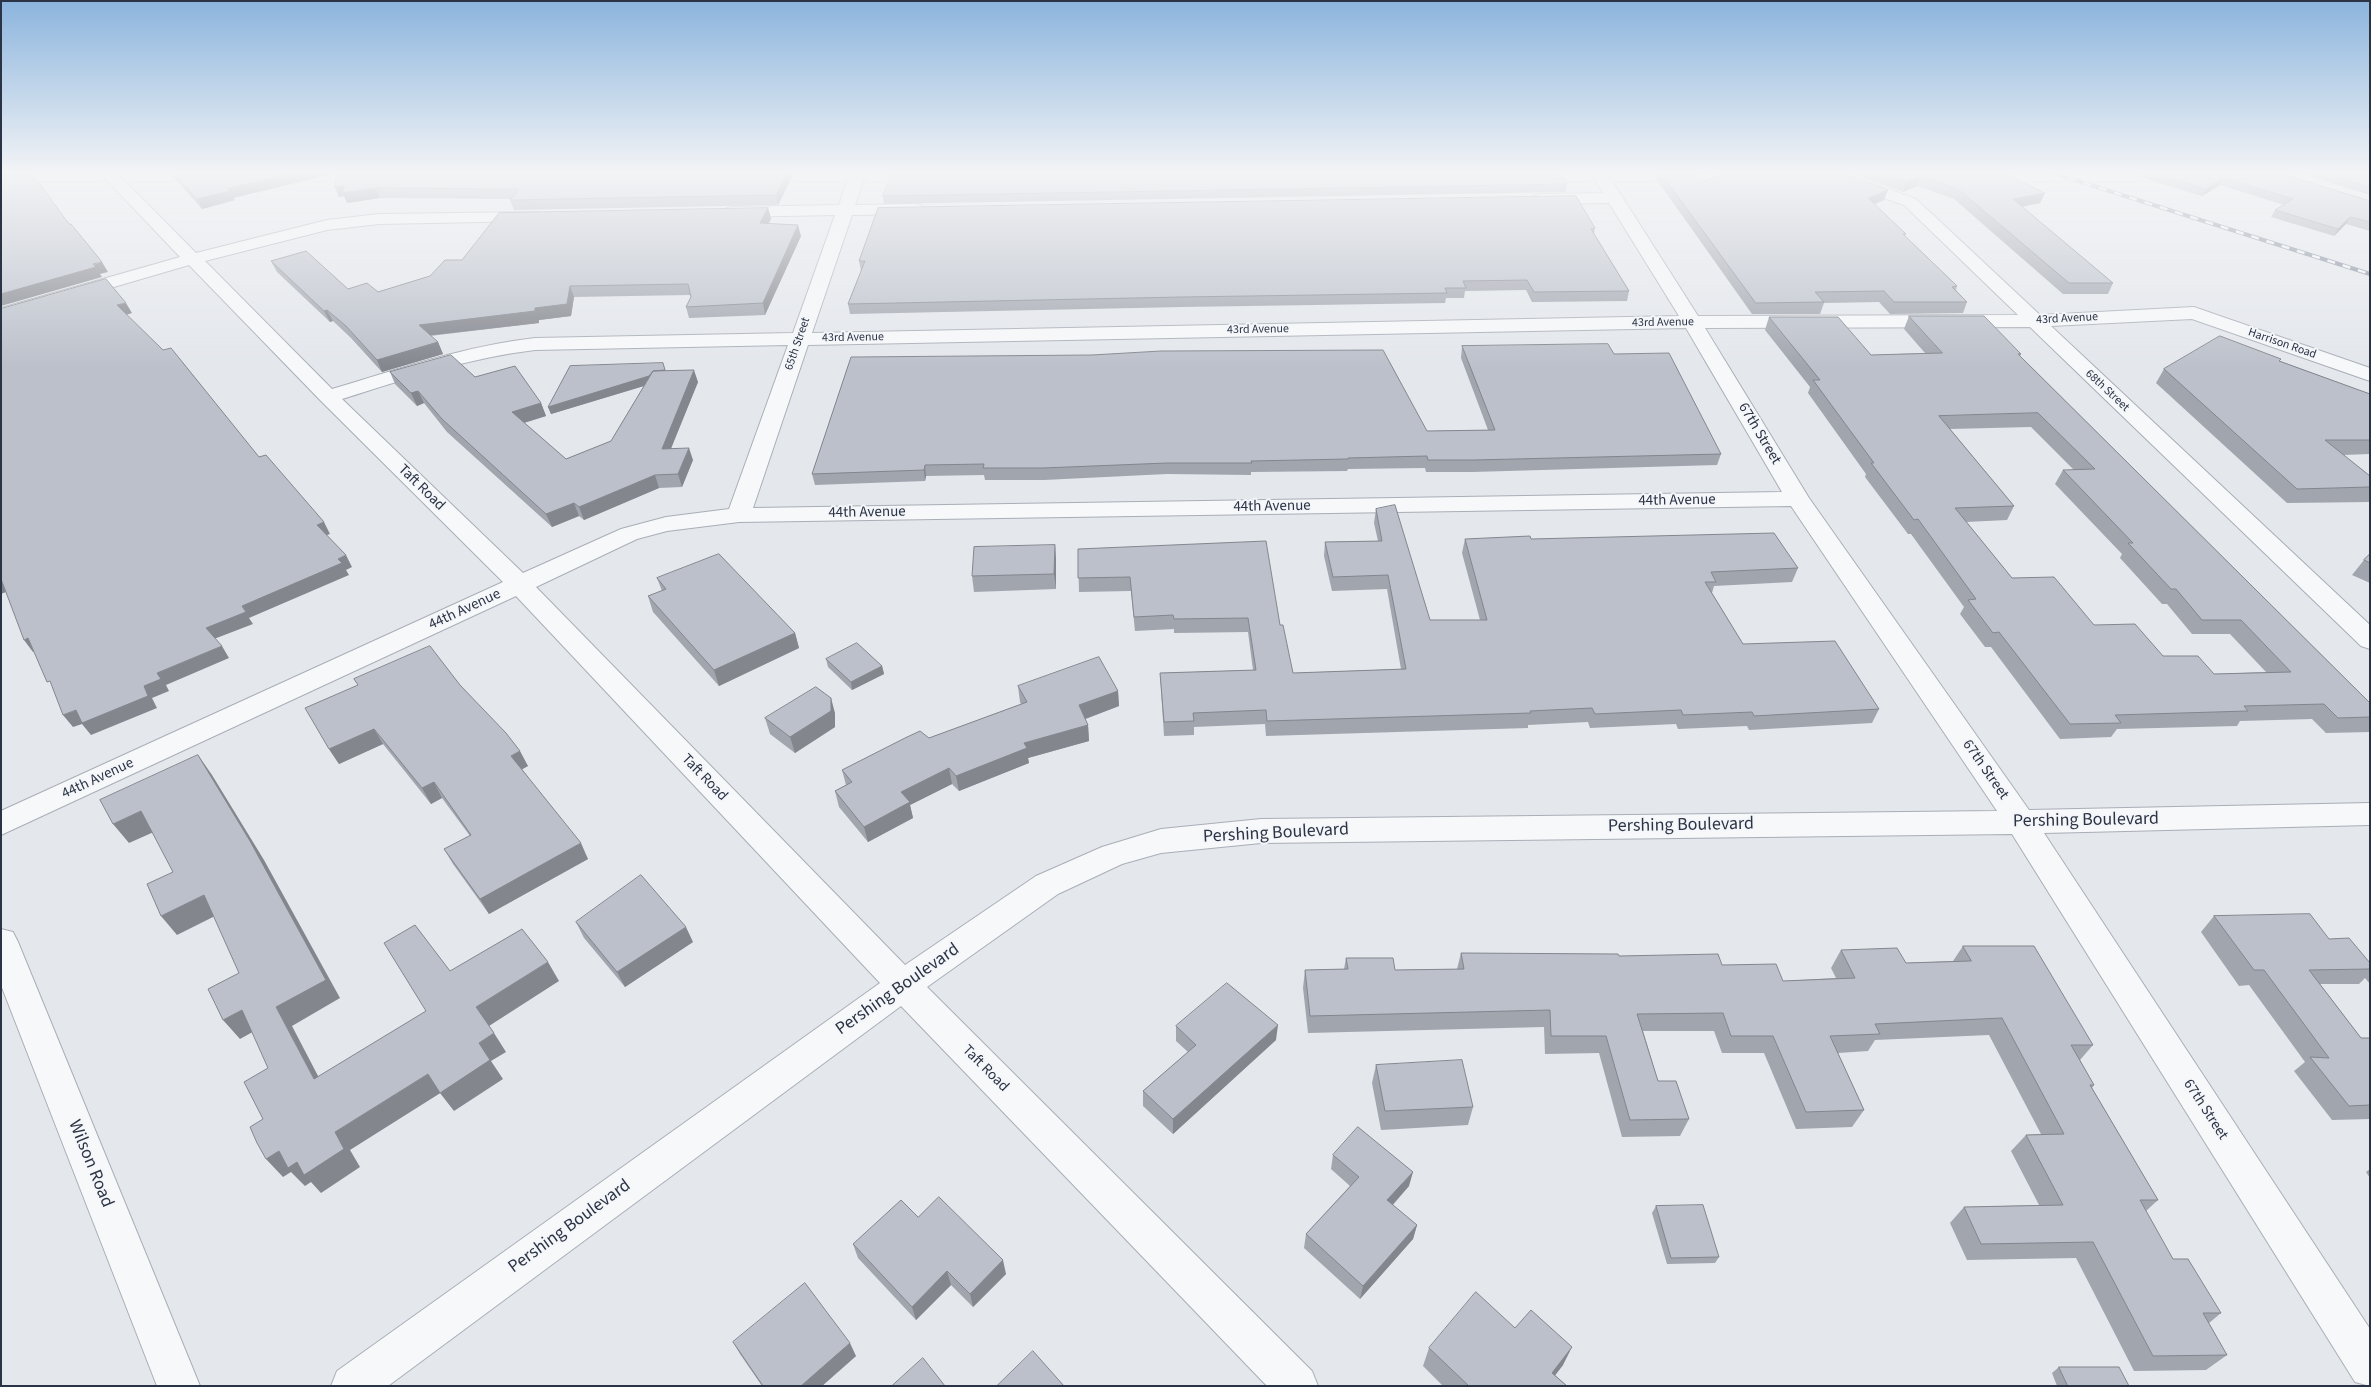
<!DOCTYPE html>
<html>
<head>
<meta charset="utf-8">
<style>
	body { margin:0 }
	#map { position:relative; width:2371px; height:1387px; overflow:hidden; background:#e4e7ec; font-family:"Source Sans 3",sans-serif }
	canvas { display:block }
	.frame { position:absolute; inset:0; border:2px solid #2b3445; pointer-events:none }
</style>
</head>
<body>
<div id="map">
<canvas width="2371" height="1387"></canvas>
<div class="frame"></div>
</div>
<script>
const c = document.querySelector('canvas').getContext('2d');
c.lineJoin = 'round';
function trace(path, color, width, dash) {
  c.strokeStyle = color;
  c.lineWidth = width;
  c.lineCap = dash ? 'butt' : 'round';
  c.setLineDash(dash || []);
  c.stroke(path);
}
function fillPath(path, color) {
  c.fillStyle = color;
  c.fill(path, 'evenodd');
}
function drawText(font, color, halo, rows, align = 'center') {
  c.font = font + ' "Source Sans 3",sans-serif';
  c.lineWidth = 4;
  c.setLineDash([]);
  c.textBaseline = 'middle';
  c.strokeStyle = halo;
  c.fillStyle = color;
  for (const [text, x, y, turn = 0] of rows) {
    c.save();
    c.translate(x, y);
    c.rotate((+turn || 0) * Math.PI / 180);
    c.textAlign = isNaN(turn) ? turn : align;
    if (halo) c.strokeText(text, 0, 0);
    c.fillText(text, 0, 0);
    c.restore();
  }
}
const minor = new Path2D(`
	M100 173H117L196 253 327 220 379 214 538 212 540 216 538 220 532 221 379 224 327 230 205 261 332 389C399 369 465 346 535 338L793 333 835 215 733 217 727 216 725 212 727 208 733 207 839 205 850 173H866L855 205 915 204 921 205 923 209 921 213 915 214 852 215 812 333 1679 316 1609 203 1540 204 1534 202 1532 199 1534 196 1540 194 1603 193 1591 173H1607L1698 316 2018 315 1904 205 1821 176 1819 173H1843L1916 199 2040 315 2194 307 2370 368V381L2192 319 2051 326 2370 625V649L2361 646 2030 327 1705 328 1809 498 2029 810 2370 803V825L2044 833 2370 1329V1386L2355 1382 2012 834 1261 843 1161 853 1122 864 1058 894 927 987 1312 1371 1318 1386H1267L901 1006 388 1386H331L337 1371 880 983 516 596 1 835V811L503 582 321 401 189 265 1 320V308L180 257ZM1686 328 1782 492 753 508 808 345ZM788 345 729 509 666 517 621 529 523 573 342 399C406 379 468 358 535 350ZM1791 506 1997 811 1261 819 1161 829 1102 847 1036 876 905 965 536 587 637 539 667 531 739 522Z
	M1 929 13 932 18 942 200 1386H157L1 985Z`);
trace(minor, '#a9aeb7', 2);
fillPath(minor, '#f7f8fa');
const rail = new Path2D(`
	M2053 173 2370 274`);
trace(rail, '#7d8696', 4);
trace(rail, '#f4f6f9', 2.5, [8]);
fillPath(new Path2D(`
	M170 173H336L233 198 235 200 202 209Z
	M794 173 778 205 514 210 510 200 511 199 380 198 347 203 344 196 339 197 335 187Z
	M1652 173H1698L1704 181 1884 200 1874 204 1906 234 1905 236 1957 286 1956 290 1967 302 1963 313 1890 314 1879 302 1824 303 1820 314H1752Z
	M1850 173H2004L2040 203 2022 207 2113 283 2108 294H2063L1954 199 1917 186 1903 192Z
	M2132 173H2279L2370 201V231L2346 224 2334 236 2271 217 2275 210 2284 205 2220 185 2202 196 2155 182Z
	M2299 173H2370V195Z
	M1567 184 1566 192 884 204 883 196Z
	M768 208 771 219 768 224 801 236 765 315 689 318 686 307 691 297 690 295 574 297 571 316 539 320V323L430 336 438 342 443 354 382 372 351 338 333 321 330 322 277 272 271 261 348 289 378 292 430 276 462 260Z
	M1595 228 1594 234 1629 291 1627 301 1532 302 1526 290 1465 291 1464 298H1446L1445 303 1182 307 850 314 848 304 861 271 859 261Z
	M1909 316 2021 354 2020 356 2370 703V732L2326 733 2312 719 2240 721 2237 726 2117 729 2111 737 2060 739 1991 647H1985L1960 614 1964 607 1911 534H1908L1865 477 1866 474 1808 393 1810 387 1765 330 1769 317 1871 355 1925 353 1904 329ZM2031 427 2074 470H2063L2055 484 2122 554 2120 558 2162 604H2167L2192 634H2230L2266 672 2214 674 2163 656 2094 625 2012 578 1966 522 2007 520 2014 506 1950 429Z
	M1462 346 1614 354 1721 454 1717 465 1472 472H1426L1425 468 1348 469 1347 471 1251 472V475L1167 474 1044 480H985L984 475 926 476 925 481 815 485 812 474 851 357 1427 431 1488 430 1461 358Z
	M2280 361 2370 394V454L2343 455 2370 476V502L2287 503 2156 383 2164 369Z
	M665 370 698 382 671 448 693 460 682 487 659 488 584 520 579 516 552 527 447 432 424 403 417 406 395 384 390 372 475 377 541 403 546 416 524 423 566 459 611 441 644 386 551 414 548 407Z
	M1376 509 1430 620H1480L1462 553 1465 539H1531L1798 568 1792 582 1714 586 1712 593 1743 644 1879 709 1872 723 1749 730 1747 726 1678 729 1676 724 1590 728 1588 722 1528 725V728L1266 736 1265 724 1194 727V735L1164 736 1160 673 1253 670 1248 632 1174 633V629L1135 631 1131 591 1079 592 1078 549 1280 625 1293 673 1401 669 1387 589 1332 591 1324 556 1325 542 1378 541 1374 523Z
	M1055 545 1056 560V589L974 592 972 576Z
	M2370 554V583L2352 575 2364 560Z
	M657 578 795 633 799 648 719 686 653 612 648 596 662 591Z
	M826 659 882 666 884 674 852 690 828 667Z
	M460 685 528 766 522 769 588 859 489 914 453 864 444 849 470 836 442 798 431 804 383 744 339 764 329 749Z
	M1018 686 1118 691 1119 706 1085 719 1088 725 1089 741 1028 758 1029 763 959 791 952 784 910 805 913 818 868 842 839 807 835 791 846 785 842 770 1021 704 1020 702Z
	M835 713V727L795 753 770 734 765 718Z
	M2214 916 2329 939 2370 963V984L2365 978 2359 984H2320L2361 1038H2370V1119L2332 1120 2294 1071 2305 1062 2249 985 2239 986 2201 932Z
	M576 922 693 942 625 987 584 938Z
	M1963 946 2093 1045 2080 1060 2094 1085 2092 1088 2158 1200 2146 1211 2173 1259 2221 1313 2209 1323 2227 1355 2206 1370 2134 1371 2076 1258 1967 1260 1950 1223 1964 1207 2039 1205 2011 1151 2026 1135 2041 1134 1989 1035 1875 1040 1868 1051 1838 1053 1864 1110 1852 1127 1796 1129 1764 1053H1722L1714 1031H1643L1658 1081 1689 1119 1680 1136 1622 1137 1599 1053 1545 1054 1544 1027 1308 1033 1303 988 1305 970 1344 969 1346 958 1395 970 1457 969 1461 953 1619 956 1722 965 1783 981 1836 978 1831 968 1841 950 1906 963 1953 961Z
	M1176 1026 1276 1040 1173 1134 1143 1106V1091L1188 1052 1176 1041Z
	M1376 1065 1473 1107 1468 1125 1381 1130 1372 1083Z
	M1333 1155 1409 1186 1393 1205 1417 1225 1413 1239 1360 1299 1304 1248 1306 1234 1350 1186 1331 1169Z
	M2370 1169V1178L2366 1172Z
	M1656 1206 1719 1257 1715 1263 1667 1264 1652 1213Z
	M918 1217 1006 1274 973 1307 951 1285 916 1320 858 1258 853 1244Z
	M1515 1328 1563 1365 1555 1375 1567 1386H1443L1423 1366 1429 1348Z
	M733 1342 856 1356 822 1386H762L740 1354Z
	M2059 1367 2129 1386H2057L2052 1373Z`), '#a1a5ae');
fillPath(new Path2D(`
	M291 173H336L233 198 235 200 202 209 197 199 227 189Z
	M787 173H794L778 205 776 195Z
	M1921 176 1917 186 1903 192 1906 182Z
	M2223 178 2220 185 2202 196 2206 189Z
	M344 186 376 188 380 198 347 203 344 196 339 197 335 187Z
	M1888 190 1884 200 1864 209 1868 198Z
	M2045 193 2040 203 2008 209 2013 199Z
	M768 208 771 219 763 234 760 223Z
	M2350 217 2346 224 2334 236 2338 229Z
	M798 225 801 236 765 315 763 303Z
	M102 262 108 272 100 274 102 277 1 306V294Z
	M570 286 574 297 571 316 539 320V323L424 336 419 325 535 308Z
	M126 303 132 313 123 316 117 305Z
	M327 310 333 321 330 322 324 311Z
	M438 342 443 354 382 372 377 360Z
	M663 363 667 379 551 414 548 407Z
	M694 370 698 382 666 461 662 449Z
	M418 391 424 403 417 406 411 393Z
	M541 403 546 416 517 425 512 412Z
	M689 448 693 460 682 487 678 474Z
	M925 465 926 476 925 481 924 470Z
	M655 475 659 488 584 520 579 507Z
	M574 503 579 516 552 527 546 514Z
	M324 522 330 534 324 536 317 525Z
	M1055 545 1056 560V589L1054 574Z
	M346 555 352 567 346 570 349 575 249 618 253 624 214 639 206 628 242 606Z
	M1 579 11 590 1 594Z
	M795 633 799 648 719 686 714 670Z
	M28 638 37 650 33 652 24 640Z
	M222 646 229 658 166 685 169 691 152 698 157 708 91 735 82 724 73 727 63 715 144 686 157 673Z
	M882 666 884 674 852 690 851 682Z
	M1118 691 1119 706 1080 721 1079 705Z
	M831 698 835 713V727L795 753 790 737Z
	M1088 725 1089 741 1028 758 1029 763 959 791 956 776 1024 743Z
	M374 729 383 744 339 764 329 749Z
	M520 751 528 766 519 771 511 756Z
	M198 755 212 775 264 860 340 998 292 1026 329 1097 314 1079 276 1007Z
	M949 768 952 784 910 805 913 818 868 842 864 827 901 792Z
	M434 782 442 798 431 804 422 788Z
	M141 811 156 831 129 843 113 824Z
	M581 843 588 859 489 914 480 899Z
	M204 895 219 914 177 935 161 916Z
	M686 927 693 942 625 987 617 972Z
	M548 962 559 981 489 1026 476 1007Z
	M242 1010 258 1029 240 1039 223 1020Z
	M1278 1025 1276 1040 1173 1134V1119Z
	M494 1033 506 1052 491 1061 503 1079 454 1111 440 1093 479 1043Z
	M428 1074 442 1092 350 1150 360 1167 321 1193 311 1182 305 1186 291 1172 283 1177 266 1159 279 1151 297 1162 335 1132Z
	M1413 1172 1409 1186 1384 1214 1387 1200Z
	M1417 1225 1413 1239 1360 1299 1363 1286Z
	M1003 1260 1006 1274 973 1307 970 1294Z
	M947 1271 951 1285 916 1320 912 1307Z
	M850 1343 856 1356 822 1386H801Z
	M1572 1347 1563 1365 1547 1386 1552 1373Z`), '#83868d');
const building = new Path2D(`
	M1 173H28L39 183 69 224H71L102 262 93 264 96 267 1 294Z
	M174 173H291L227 189 230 191 197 199Z
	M337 173H787L776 195 510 200 519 189 376 188 343 193 344 186 335 187Z
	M892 173H1560L1567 184 883 196Z
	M1661 173H1698L1704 181 1723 173H1840L1888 190 1868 198 1906 234H1903L1957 286 1952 287 1967 302H1894L1884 291 1815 292 1824 302 1756 303Z
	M1882 173H2004L2045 193 2013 199 2113 283H2069L1958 189 1921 176 1906 182Z
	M2153 173H2279L2370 201V222L2350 217 2338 229 2275 210 2293 199 2223 178 2206 189Z
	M2325 173H2370V187Z
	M1576 196 1595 228 1591 229 1629 291 1534 292 1527 280 1463 281 1466 288H1445L1447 293 1182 297 848 304 865 261H859L878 208Z
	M768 208 760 223 798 225 763 303 686 307 691 297 688 284 570 286 567 304 535 308V311L419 325 438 342 377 360 346 326 327 310 324 311 271 261 306 251 348 289 367 283 378 292 430 276 445 260H462L499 213Z
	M106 279 126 303 117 305 163 350 171 348 259 457 266 455 324 522 317 525 346 555 338 559 342 563 242 606 246 612 206 628 222 646 157 673 161 679 144 686 148 696 82 723 76 710 63 715 50 681 47 682 28 638 24 640 1 579V309Z
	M1909 316H1984L2021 354H2018L2370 703V717L2338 718 2324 704 2244 706 2248 711 2115 715 2121 723 2070 724 1999 632 1993 633 1968 600 1976 599 1918 519 1914 520 1871 463H1874L1813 380H1820L1769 317H1838L1871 355 1942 353ZM2038 413 2095 469 2063 470 2133 543H2128L2171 589H2176L2202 620H2241L2291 672 2214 674 2198 656H2163L2135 624 2094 625 2054 577 2012 578 1955 508 2014 506 1939 416Z
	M2220 336 2281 359 2279 361 2370 394V440H2325L2370 476V487L2297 489 2164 369Z
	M1608 344 1614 354 1669 353 1721 454 1474 460H1428L1427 456 1348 458V459L1251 461 1252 463H1167L1043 468H983L984 464 925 465 924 470 812 474 851 357 1092 355 1161 351 1383 350 1427 431 1495 430 1462 346Z
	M451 355 475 377 515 366 541 403 512 412 566 459 611 441 653 371 694 370 662 449 689 448 678 474 655 475 579 507 574 503 546 514 442 419 418 391 411 393 390 372Z
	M663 363 665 370 653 371 649 376 548 407 570 366Z
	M1395 505 1430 620H1487L1465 539 1530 536 1531 539 1774 533 1798 568 1711 572 1716 582H1705L1743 644 1835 641 1879 709 1754 716 1752 712 1683 715 1681 710 1595 714 1592 708 1530 711 1531 713 1267 721 1266 710 1193 713 1194 721 1164 722 1160 673 1256 670 1248 618 1174 619 1173 615 1134 617 1130 577 1078 578V549L1266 541 1280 625H1283L1293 673 1406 669 1388 575 1333 577 1325 542 1382 541 1376 509Z
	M1055 545 1054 574 972 576 974 547Z
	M719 554 795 633 714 670 648 596 666 589 657 578Z
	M2370 554V563L2364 560Z
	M857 643 882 666 851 682 826 659Z
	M430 646 460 685 506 733 520 751 511 756 581 843 480 899 444 849 471 835 434 782 422 788 374 729 329 749 305 708 358 685 354 679Z
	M1099 657 1118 691 1079 705 1088 725 1024 743 1027 748 956 776 949 768 901 792 910 802 864 827 835 791 852 782 842 770 905 738 920 731 929 738 1027 702 1018 686Z
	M816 687 831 698V711L790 737 765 718Z
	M198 755 250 841 326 980 276 1007 314 1079 426 1011 384 943 415 925 450 971 522 929 548 962 476 1007 494 1033 479 1043 490 1060 440 1093 428 1074 335 1132 344 1149 304 1175 297 1162 288 1168 279 1151 266 1159 257 1143 250 1127 263 1119 244 1082 268 1068 242 1010 223 1020 208 989 239 973 204 895 161 916 147 884 173 872 141 811 113 824 100 800Z
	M641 875 686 927 617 972 576 922Z
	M2310 914 2329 939 2349 938 2370 963V969L2309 970 2361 1038H2370V1105L2349 1106 2310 1057 2329 1058 2264 970H2254L2214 916Z
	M1963 946H2034L2093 1045H2071L2094 1085H2090L2158 1200H2140L2173 1259H2188L2221 1313H2203L2227 1355 2153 1356 2093 1242 1981 1244 1964 1207 2063 1205 2026 1135 2064 1134 2002 1018 1875 1024 1880 1034 1830 1036 1864 1110 1806 1112 1773 1036H1731L1723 1013 1637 1014 1658 1081H1676L1689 1119 1630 1120 1606 1036H1551L1550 1010 1310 1016 1305 970 1348 969 1346 958H1393L1395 970 1464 969 1461 953 1618 954 1619 956 1718 954 1722 965 1776 964 1783 981 1855 978 1841 950 1897 948 1906 963 1971 961Z
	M1227 983 1278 1025 1173 1119 1143 1091 1196 1045 1176 1026Z
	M1462 1060 1473 1107 1385 1111 1376 1065Z
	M1358 1127 1413 1172 1387 1200 1417 1225 1363 1286 1306 1234 1359 1177 1333 1155Z
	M939 1197 1003 1260 970 1294 947 1271 912 1307 853 1244 901 1200 918 1217Z
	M1703 1205 1719 1257 1671 1258 1656 1206Z
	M805 1283 850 1343 801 1386H763L733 1342Z
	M1476 1292 1515 1328 1531 1310 1572 1347 1552 1373 1567 1386H1469L1429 1348Z
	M1033 1351 1064 1386H997Z
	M923 1358 945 1386H892Z
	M2059 1367H2119L2129 1386H2068Z`);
fillPath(building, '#bbc0ca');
trace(building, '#83868d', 1);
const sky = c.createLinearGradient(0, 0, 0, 368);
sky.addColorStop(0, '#8bb4dd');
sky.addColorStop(0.47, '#f3f4f6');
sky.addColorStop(1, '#f3f4f600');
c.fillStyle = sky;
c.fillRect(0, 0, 2371, 368);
drawText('12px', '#2b3445', '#f4f6f9', [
	["43rd Avenue",2067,319,-3],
	["43rd Avenue",1663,323,-1],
	["43rd Avenue",1258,330,-1],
	["43rd Avenue",853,338,-1],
	["65th Street",798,344,-71],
	["Harrison Road",2282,344,19],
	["68th Street",2107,391,43]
]);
drawText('15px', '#2b3445', '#f4f6f9', [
	["67th Street",1759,434,59],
	["Taft Road",421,488,44],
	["44th Avenue",1677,501,-1],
	["44th Avenue",1272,507,-1],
	["44th Avenue",867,513,-1],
	["44th Avenue",465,610,-25],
	["67th Street",1985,770,55],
	["Taft Road",704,778,46],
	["44th Avenue",98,779,-25],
	["Taft Road",985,1069,45],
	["67th Street",2205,1110,57]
]);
drawText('18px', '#2b3445', '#f4f6f9', [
	["Pershing Boulevard",2086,821,-1],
	["Pershing Boulevard",1681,826,-1],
	["Pershing Boulevard",1276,834,-3],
	["Pershing Boulevard",898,990,-35],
	["Wilson Road",90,1164,68],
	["Pershing Boulevard",570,1227,-36]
]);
</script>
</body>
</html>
